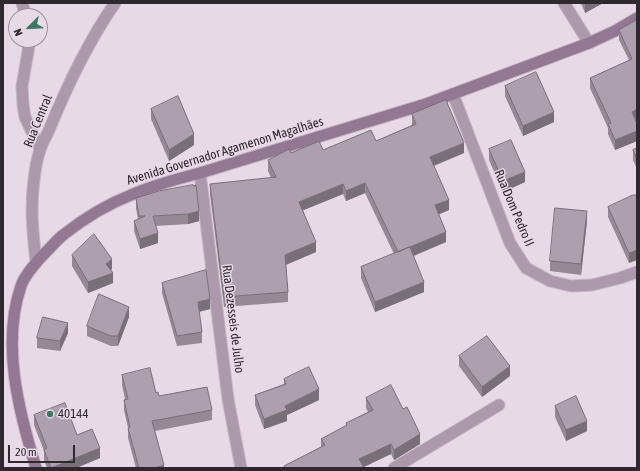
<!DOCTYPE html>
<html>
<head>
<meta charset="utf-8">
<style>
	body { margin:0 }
	#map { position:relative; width:640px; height:471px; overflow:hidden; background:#e8d9e7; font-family:"Asap Condensed",sans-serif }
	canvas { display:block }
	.frame { position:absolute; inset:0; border:4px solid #2e292e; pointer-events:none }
	.north { position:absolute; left:8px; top:8px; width:40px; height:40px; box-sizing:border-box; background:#e8d9e7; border:1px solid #9e939d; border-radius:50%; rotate:246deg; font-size:11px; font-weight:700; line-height:16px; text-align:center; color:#2e292e }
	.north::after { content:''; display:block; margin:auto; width:14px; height:18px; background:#3c7862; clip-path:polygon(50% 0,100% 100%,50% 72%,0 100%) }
	.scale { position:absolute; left:8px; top:445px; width:67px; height:18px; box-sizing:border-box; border:2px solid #2e292e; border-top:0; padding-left:5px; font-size:12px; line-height:14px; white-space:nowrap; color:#2e292e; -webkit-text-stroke:3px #e8d9e7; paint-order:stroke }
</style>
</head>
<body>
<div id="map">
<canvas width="640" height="471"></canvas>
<div class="frame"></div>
<div class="north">N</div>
<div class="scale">20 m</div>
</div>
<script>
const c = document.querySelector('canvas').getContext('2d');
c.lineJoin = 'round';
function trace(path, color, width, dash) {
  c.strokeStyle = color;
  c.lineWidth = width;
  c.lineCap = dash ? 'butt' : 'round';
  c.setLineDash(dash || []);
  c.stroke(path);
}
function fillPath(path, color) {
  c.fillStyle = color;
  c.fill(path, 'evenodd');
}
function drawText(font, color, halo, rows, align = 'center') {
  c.font = font + ' "Asap Condensed",sans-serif';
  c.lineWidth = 3;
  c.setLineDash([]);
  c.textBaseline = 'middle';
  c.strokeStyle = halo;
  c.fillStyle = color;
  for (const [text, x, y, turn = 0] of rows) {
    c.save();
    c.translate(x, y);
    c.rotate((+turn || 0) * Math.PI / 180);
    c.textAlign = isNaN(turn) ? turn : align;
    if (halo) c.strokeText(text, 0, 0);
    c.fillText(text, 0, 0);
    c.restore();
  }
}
const minor = new Path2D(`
	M22 3 26 16
	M564 3 589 43
	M30 40 22 86 23 105 25 117 40 149
	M453 94 510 243 526 268 550 281 571 286 592 285 620 278 637 272
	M200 173 228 399 241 468
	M36 262C33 235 30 207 34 180 35 170 37 159 40 150 42 143 46 137 49 130 67 86 88 42 115 3
	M394 468 499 405`);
const secondary = new Path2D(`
	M36 468C19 412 1 344 21 286 24 276 38 260 46 252 51 247 57 240 63 235 82 220 108 204 131 195 153 185 177 179 200 173L426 104 589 43 615 31 637 18`);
trace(minor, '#c3b6c2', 13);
trace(secondary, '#c3b6c2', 13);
trace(minor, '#ac99ac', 11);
trace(secondary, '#937793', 11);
fillPath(new Path2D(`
	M581 3H603L585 13Z
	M637 20V119L635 120 637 124V141L615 150 608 134V128L590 88V78L629 60 619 40V30Z
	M505 86 554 122 523 136 505 96Z
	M151 109 194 145 169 161 151 119Z
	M412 114 464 153 434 166 449 210 439 214 446 242 414 256 424 292 375 312 361 278V267L394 254 365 193 346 201 343 194 303 210 316 252 286 265 288 292V302L224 307 210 194V184L271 178 268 171V160L291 153 323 150 376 141 412 125Z
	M637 148V169L633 160V150Z
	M489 149 525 182 503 192 489 160Z
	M159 191 199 221 188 224 156 226 158 243 140 249 134 231V221L138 219 136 208V198Z
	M637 195 629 263 608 217V207Z
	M587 221 581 275 550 271V261Z
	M72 255 112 269 111 270 113 283 88 293 72 266Z
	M162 283 210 309 199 312 202 332V343L177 346 162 293Z
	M129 317 118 346H111L87 336V326Z
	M68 333 60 351 37 348V338Z
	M459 356 510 376 482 397 459 366Z
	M122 375 156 393 159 396 212 410V420L155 431 164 468H136L128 438V428L124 410V400L125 399 122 385Z
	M284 379 319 400 287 415V421L264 429 255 405V395L284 384Z
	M366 398 420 444 394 460 391 454 363 467 364 468H284V466L321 447V439L346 426V423L368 412 366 408Z
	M555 406 587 431 566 441 555 417Z
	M34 415 77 435 100 458 76 468H47L44 460V451L34 425Z`), '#958995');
fillPath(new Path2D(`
	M585 3H603L585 13Z
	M637 109V119L632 121V112Z
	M554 112V122L523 136V126Z
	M637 131V141L615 150V140Z
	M194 134V145L169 161V150Z
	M464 143V153L430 167V157Z
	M525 172V182L503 192V181Z
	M365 183V193L346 201V191Z
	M343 184V194L299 212V202Z
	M449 200V210L435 216V205Z
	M199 211V221L188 224V214Z
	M587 211V221L581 275V264Z
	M446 232V242L398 262V252Z
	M158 233V243L140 249V239Z
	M316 242V252L285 265V255Z
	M637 250V260L629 263V253Z
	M112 259V269L106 274V264Z
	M113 273V283L88 293V282Z
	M424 282V292L375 312V302Z
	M210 299V309L198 312V302Z
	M129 307V317L118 346V336Z
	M68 323V333L60 351V341Z
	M510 366V376L482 397V387Z
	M319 389V400L287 415V421L264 429V419L285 406Z
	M587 421V431L566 441V430Z
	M420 434V444L394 460V450Z
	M391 444V454L362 468 359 459Z
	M100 448V458L76 468H51Z
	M164 465V468H155Z`), '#796f79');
const building = new Path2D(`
	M637 20V109L632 112 637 124V131L615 140 608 124 611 123 590 78 632 59 619 30Z
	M536 72 554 112 523 126 505 86Z
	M178 96 194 134 169 150 151 109Z
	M446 100 464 143 430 157 449 200 435 205 446 232 398 252 365 183 346 191 343 184 299 202 316 242 285 255 288 292 224 297 210 184 276 177 268 160 289 149 291 153 319 141 323 150 371 130 376 141 416 124 412 114Z
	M511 140 525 172 503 181 489 149Z
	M637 148V159L633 150Z
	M193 185V186L196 185 199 211 188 214 153 216 158 233 140 239 134 221 145 216H139L136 198 159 191Z
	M633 195H637V250L629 253 608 207Z
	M555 208 587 211 581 264 550 261Z
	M94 234 112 259 106 264 113 273 88 282 72 255Z
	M410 247 424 282 375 302 361 267Z
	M206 270 210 299 198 302 202 332 177 336 162 283Z
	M99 294 129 307 118 336H111L87 326Z
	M43 317 68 323 60 341 37 338Z
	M487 336 510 366 482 387 459 356Z
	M309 367 319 389 285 406 287 410 264 419 255 395 286 384 284 379Z
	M150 368 156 393 158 392 159 396 207 387 212 410 152 421 164 465 155 468H139L128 428 130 427 124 400 128 399 122 375Z
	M391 385 403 409 407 407 420 434 394 450 391 444 359 459 364 468H285L284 466 325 445 321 439 347 425 346 423 373 410 366 398Z
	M576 396 587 421 566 430 555 406Z
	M65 403 77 435 92 429 100 448 51 468 44 450 47 448 34 415Z`);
fillPath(building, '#ad9fad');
trace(building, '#796f79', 1);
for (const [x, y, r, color] of [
	[50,414,4,"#3c7862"]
]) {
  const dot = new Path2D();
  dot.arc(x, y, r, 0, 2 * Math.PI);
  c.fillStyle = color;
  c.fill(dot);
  trace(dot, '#e8d9e7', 1.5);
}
drawText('13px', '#2e292e', '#e8d9e7', [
	["Rua Central",38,121,-68],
	["Avenida Governador Agamenon Magalhães",225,151,-17],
	["Rua Dom Pedro II",514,208,67],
	["Rua Dezesseis de Julho",233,319,83]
]);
drawText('13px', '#2e292e', '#e8d9e7', [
	["40144",58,414]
], 'left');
</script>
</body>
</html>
